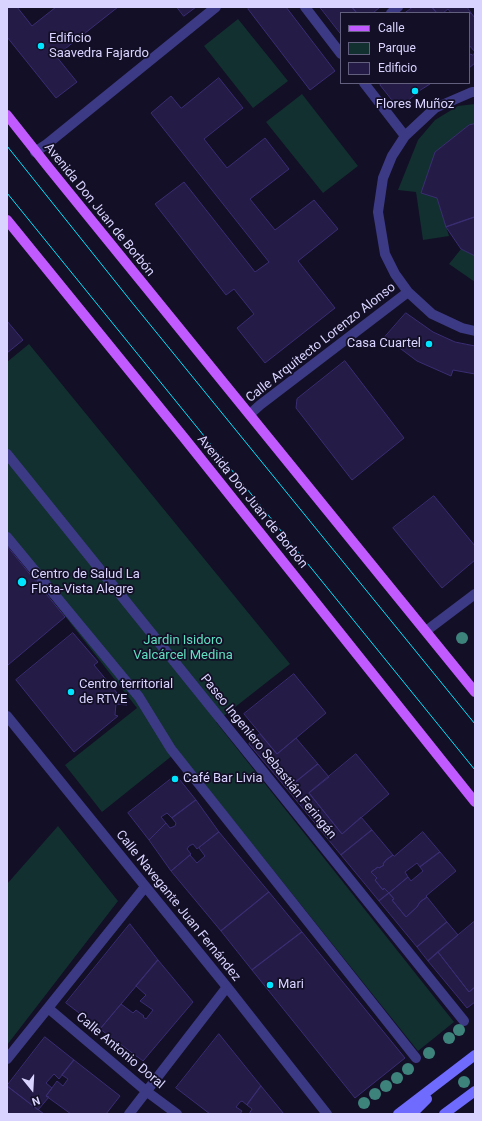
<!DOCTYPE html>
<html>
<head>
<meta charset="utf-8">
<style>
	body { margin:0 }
	#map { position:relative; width:482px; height:1121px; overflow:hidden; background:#130f26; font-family:Roboto,sans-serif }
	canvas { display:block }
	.frame { position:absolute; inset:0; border:8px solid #d9d4ff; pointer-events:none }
	.legend { position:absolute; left:340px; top:12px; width:130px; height:72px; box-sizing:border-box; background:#130f26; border:1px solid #625e7d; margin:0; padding:5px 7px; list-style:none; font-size:12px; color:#d9d4ff }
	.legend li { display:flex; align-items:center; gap:8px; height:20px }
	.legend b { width:20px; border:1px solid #625e7d }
	.north { position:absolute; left:12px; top:1069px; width:40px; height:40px; -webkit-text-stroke:3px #130f26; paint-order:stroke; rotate:162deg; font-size:11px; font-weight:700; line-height:16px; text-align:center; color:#d9d4ff }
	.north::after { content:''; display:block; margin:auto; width:14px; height:18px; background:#d9d4ff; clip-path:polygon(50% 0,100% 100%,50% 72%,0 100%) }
</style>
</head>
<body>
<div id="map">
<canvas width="482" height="1121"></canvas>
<div class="frame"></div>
<ul class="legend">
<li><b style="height:5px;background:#c25bff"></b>Calle</li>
<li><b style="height:11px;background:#12302f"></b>Parque</li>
<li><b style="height:11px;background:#241b47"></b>Edificio</li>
</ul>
<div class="north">N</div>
</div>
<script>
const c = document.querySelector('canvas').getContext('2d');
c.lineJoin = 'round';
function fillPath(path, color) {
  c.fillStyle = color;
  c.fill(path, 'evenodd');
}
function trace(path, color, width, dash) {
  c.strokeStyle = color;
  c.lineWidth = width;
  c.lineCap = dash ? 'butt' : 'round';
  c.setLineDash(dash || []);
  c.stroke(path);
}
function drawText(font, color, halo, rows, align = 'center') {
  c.font = font + ' Roboto,sans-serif';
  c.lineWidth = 3.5;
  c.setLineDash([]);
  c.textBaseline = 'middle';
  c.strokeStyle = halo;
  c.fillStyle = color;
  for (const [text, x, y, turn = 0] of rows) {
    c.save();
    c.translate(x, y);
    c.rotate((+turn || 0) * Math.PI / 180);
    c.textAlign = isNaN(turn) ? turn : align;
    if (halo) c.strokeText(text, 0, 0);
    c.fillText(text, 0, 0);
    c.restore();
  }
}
fillPath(new Path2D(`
	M238 19 288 81 253 108 204 46Z
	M302 94 358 166 323 193 266 122Z
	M475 104V124L437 198 449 236 423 240 416 192 398 190 418 140 435 120 458 106Z
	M461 249 475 256V282L449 264Z
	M29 344 290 664 216 722 454 1022 418 1051 178 751 102 812 65 765 137 708 7 542V362Z
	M58 826 118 901 7 1045V884Z`), '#12302f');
const building = new Path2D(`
	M7 7H17L32 26 56 7H118L56 56 77 82 56 98 7 37Z
	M177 7H196L184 16Z
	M250 7H286L335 71 310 90 248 9Z
	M320 7H352L357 13H341V34Z
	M352 7H380L373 13H357Z
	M413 7H432L437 13H405Z
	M432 7H467L471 13 469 14V13H451L448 9 443 13H437Z
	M471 13 475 18V52L469 45V14Z
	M475 53V63L469 68V55L471 54 472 55Z
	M219 78 243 108 204 139 227 168 265 138 289 169 250 199 275 230 314 200 338 229 298 261 335 308 265 363 237 328 254 314 234 289 226 295 155 204 184 182 255 272 269 262 151 113 171 96 181 108Z
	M383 83H429L430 84 419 91 402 106 395 104 380 85Z
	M475 124V217L446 227 437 198 421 193 435 152 469 125Z
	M475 217V256L461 249 446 227Z
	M406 313 433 332 455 342 475 346V374L453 370 451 376 417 361 385 337Z
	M7 321 23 340 7 353Z
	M345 361 404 438 352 480 296 408 297 399Z
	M434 496 475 546V560L442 588 393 528Z
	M7 546 65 617 8 665 7 664Z
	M73 633 98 662 94 665 127 705 116 704 115 715 118 716 74 752 16 680Z
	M294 674 326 713 277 754 244 714Z
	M260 734 277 754 296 738 318 764 287 789 249 744Z
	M356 754 389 794 342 834 309 793Z
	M318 764 329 777 309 793 342 834 361 817 372 830 341 855 287 789Z
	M176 775 196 800 172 818 167 813 161 817 166 823 149 840 128 813Z
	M196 800 219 832 197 849 193 844 189 846 187 849 191 854 171 871 149 840 166 823 170 828 175 826 176 823 172 818Z
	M372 830 393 855 386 860 383 864 384 865 379 868 378 867 371 872 377 878 375 880 383 890 384 888 389 893 379 901 341 855Z
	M219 832 269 892 221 931 171 871 190 855 197 863 205 856 199 848Z
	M423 832 440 852 420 867 417 863 405 872 408 877 389 893 384 888 383 890 375 880 377 878 371 872 378 867 379 868 384 865 383 864 386 860 393 855 394 856Z
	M440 852 456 871 426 896 427 897 420 902 417 907 406 917 392 900 394 899 389 893 408 877 411 881 423 871 420 867Z
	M269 892 302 932 252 970 221 931Z
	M389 893 394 899 392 900 406 917 417 907 420 902 427 897 447 922 417 947 379 901Z
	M475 921V987L469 992 438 952Z
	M447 922 458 935 428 961 417 947Z
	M130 924 158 960 100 1029 66 1003Z
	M302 932 405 1058 355 1098 252 970Z
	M438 952 469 992 475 987V1002L467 1008 428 961Z
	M158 960 193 1002 143 1061 100 1029 121 1004 133 1013 136 1010 144 1016 143 1017 146 1019 153 1010 140 1001 146 995 136 986Z
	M219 1034 261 1086 247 1105 242 1101 240 1102 236 1107 242 1111 240 1114H210L176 1088Z
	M45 1037 74 1060 59 1079 54 1074 46 1083 52 1088 46 1096 49 1097 38 1110 7 1086Z
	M74 1060 120 1096 106 1114H71L46 1096 57 1081 63 1086 68 1079 62 1075Z
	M7 1086 44 1114H7Z
	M261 1086 284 1114H249L252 1109 247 1105Z`);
fillPath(building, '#241b47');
trace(building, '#3b2d73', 1);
trace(new Path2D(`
	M305 7 341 54
	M391 13 398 7
	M364 83 405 136
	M475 92H472L435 108 405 136 392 156 383 178 378 212 385 254 395 274 408 292 432 314 462 328 475 331
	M35 152 47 144 216 7
	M250 414 260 405 408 292
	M7 454 464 1021
	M7 537 139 697 171 749 416 1058
	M426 631 475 594
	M7 716 227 987 327 1114
	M48 1008 146 1091 177 1114
	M7 1059 145 887
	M129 1114 227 987`), '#3d3a85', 10);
trace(new Path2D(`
	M398 1114 475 1055
	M412 1114 427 1099
	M444 1114 475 1091`), '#6f6bff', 10);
trace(new Path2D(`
	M7 115 49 168 475 692
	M7 220 185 439 475 802`), '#c25bff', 10);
trace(new Path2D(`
	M7 146 130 300 475 724
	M7 193 475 770`), '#00e5ff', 1);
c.fillStyle = '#3d827b';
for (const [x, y] of [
	[462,638],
	[459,1030],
	[449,1038],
	[429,1053],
	[408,1069],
	[397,1078],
	[464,1082],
	[386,1086],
	[375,1094],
	[364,1103]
]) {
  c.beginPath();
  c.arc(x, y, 6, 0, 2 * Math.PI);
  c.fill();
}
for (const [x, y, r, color] of [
	[41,46,4,"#00e5ff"],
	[415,91,4,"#00e5ff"],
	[429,344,4,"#00e5ff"],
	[22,582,5,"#00e5ff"],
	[71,692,4,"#00e5ff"],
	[175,779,4,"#00e5ff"],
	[270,985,4,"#00e5ff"]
]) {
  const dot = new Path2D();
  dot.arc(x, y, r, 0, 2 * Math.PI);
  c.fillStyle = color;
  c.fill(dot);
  trace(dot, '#130f26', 1.5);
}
drawText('13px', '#d9d4ff', '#130f26', [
	["Edificio",49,39],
	["Saavedra Fajardo",49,54],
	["Flores Muñoz",415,105,"center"],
	["Casa Cuartel",421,344,"right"],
	["Centro de Salud La",31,575],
	["Flota-Vista Alegre",31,590],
	["Centro territorial",79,685],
	["de RTVE",79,700],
	["Café Bar Livia",183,779],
	["Mari",278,985]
], 'left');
drawText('13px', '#d9d4ff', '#130f26', [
	["Avenida Don Juan de Borbón",99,210,51],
	["Calle Arquitecto Lorenzo Alonso",321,343,-38],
	["Avenida Don Juan de Borbón",252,502,51],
	["Paseo Ingeniero Sebastián Feringán",268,757,51],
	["Calle Navegante Juan Fernández",178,906,51],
	["Calle Antonio Doral",120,1051,40]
]);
drawText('13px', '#5fe0c0', '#130f26', [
	["Jardin Isidoro",183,641],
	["Valcárcel Medina",183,656]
]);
</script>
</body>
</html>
